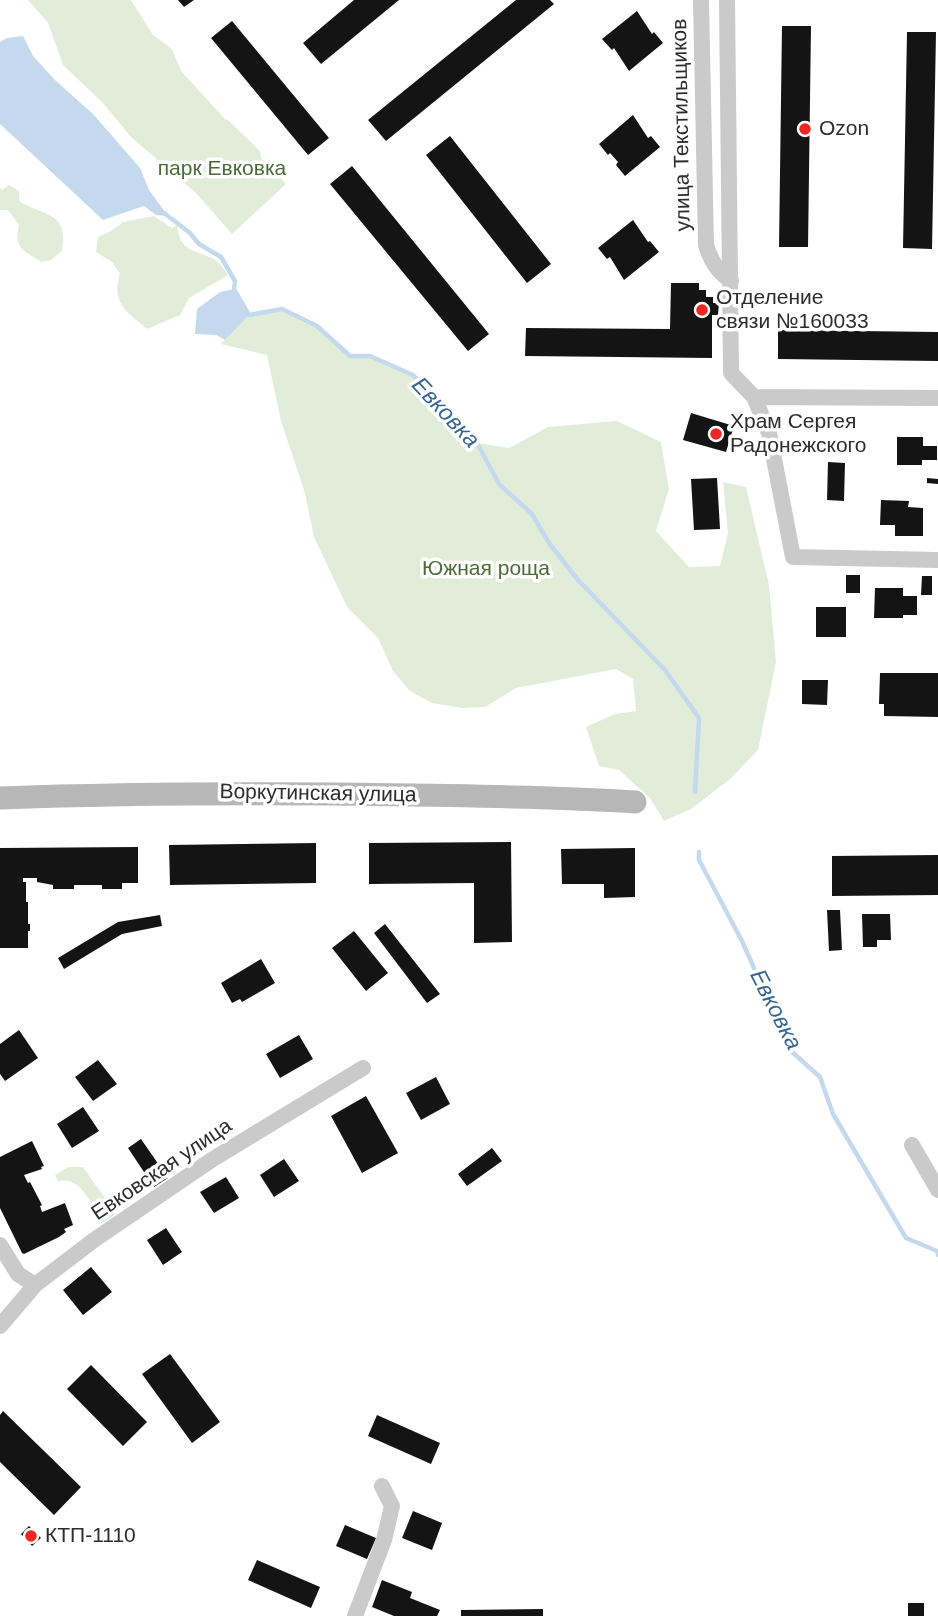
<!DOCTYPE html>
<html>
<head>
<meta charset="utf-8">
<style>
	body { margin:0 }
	canvas { display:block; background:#fff }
</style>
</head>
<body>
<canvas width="938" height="1616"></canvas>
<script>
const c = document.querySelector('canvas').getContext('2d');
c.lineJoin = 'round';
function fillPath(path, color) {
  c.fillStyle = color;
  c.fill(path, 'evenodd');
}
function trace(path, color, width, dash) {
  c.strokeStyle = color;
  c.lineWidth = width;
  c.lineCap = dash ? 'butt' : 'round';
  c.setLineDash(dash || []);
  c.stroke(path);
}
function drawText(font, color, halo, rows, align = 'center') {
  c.font = font + ' Helvetica,sans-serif';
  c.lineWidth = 7;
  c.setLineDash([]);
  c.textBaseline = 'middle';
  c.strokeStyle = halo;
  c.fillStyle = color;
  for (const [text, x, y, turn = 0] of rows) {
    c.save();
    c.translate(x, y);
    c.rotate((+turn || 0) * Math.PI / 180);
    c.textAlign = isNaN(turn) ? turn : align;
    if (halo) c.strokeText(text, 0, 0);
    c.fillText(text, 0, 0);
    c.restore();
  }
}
fillPath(new Path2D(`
	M28 0H131L153 35 172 49 181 71 226 120 227 119 260 151 261 158 286 184 232 234 196 193 131 137 103 103 63 65 48 23Z
	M9 185 19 191V201C45 217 69 211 62 251L51 260 41 262C23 249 14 250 19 225L8 210H0V188L2 190Z
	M154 216 172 228 177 225C180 252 193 249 212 258 218 261 224 269 228 275L189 298 180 315 147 329C127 312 111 303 120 274L112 262 96 252 98 237 111 231 123 222Z
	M282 309 317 326 350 356H370L413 375 477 443 509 448 548 427 617 421 661 442 669 489 656 531 689 567 720 566 728 533 723 482 746 487 769 585 776 662 758 750 729 780 691 809 664 821 650 798 619 770 599 766 586 727 615 714 636 711 633 679 616 669 516 688 485 707 462 708 432 703 410 691 393 671 378 638 347 607 314 537 305 493 281 421 267 355 221 344 249 315Z
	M69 1167H83L116 1214 101 1224 94 1213 96 1211C87 1197 79 1177 58 1181L55 1175Z`), '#e1ecd9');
fillPath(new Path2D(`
	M23 36 33 56 55 80 93 114 140 168 149 190 168 216 156 215 144 206 103 220 0 124V42L7 38Z
	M234 289 249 315 225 340 216 335 195 334 197 309 220 292Z`), '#c4d9ed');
trace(new Path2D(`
	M164 213 190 233 199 244 221 257 235 281 234 289 249 315 282 309 317 326 350 356H370L413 375 477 443 499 484 532 514 549 543 578 580 665 670 699 718 695 792
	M699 852V860L742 941 791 1051 820 1077 833 1114 906 1238 937 1251 938 1255`), '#c4d9ed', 4.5);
fillPath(new Path2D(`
	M178 0H194L184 7Z
	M354 0H399L321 64 303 43Z
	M516 0H550L554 4 386 141 368 120Z
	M637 11 652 34 654 32 663 43 629 71 614 48 612 50 602 39Z
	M232 21 329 138 308 155 211 38Z
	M782 26H811L808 247H779Z
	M907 32H936L932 249 903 248Z
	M633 115 648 138 651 136 660 147 625 176 616 165 618 162 610 153 608 155 599 144Z
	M450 136 551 264 527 283 426 155Z
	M352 166 489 334 468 351 330 184Z
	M633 220 648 242 650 241 659 252 624 280 610 257 607 259 598 248Z
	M671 283H699V290H706V297H713V303H719L718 315H712V358L525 356 526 328 670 329Z
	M778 330 938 332V361L778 359Z
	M691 413 734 426 726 452 683 440Z
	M897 437H923V446H937V460H922V465H897Z
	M828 462 845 463 844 501 827 500Z
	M717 478 720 529 694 530 691 479Z
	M927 478 938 479V484L927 483Z
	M881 500 909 501 908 507 923 508V536H895V525H880Z
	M846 575H860V593H846Z
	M922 576H932V595H921Z
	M875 588H903V596H917V615H903V618H874Z
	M816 607H846V637H816Z
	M880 673H938V717L884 716V704H879Z
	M802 680H828L827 705 802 704Z
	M511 842 512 942 474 943V883L369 884V843Z
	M316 843V883L170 885 169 845Z
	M138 847V883H122V889H102V885H74V889H53V885L37 882V878H23V882H26V902H28V924H30V931H28V948H0V848Z
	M635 848V897L604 898V884H562L561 849Z
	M938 855V895L832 896V856Z
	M827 910H840L842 950 829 951Z
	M862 914H890L891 940H877V947H863Z
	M160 915 162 926 122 934 64 969 58 958 118 922Z
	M385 924 440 994 427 1003 374 933Z
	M354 931 388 973 366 991 332 948Z
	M261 959 275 983 242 1002 240 999 232 1003 221 983Z
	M19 1030 38 1058 5 1081 0 1074V1044Z
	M299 1035 313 1059 280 1078 266 1054Z
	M98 1060 117 1084 93 1101 75 1077Z
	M436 1077 450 1104 421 1120 406 1093Z
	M366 1096 398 1153 362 1173 331 1116Z
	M83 1107 99 1131 72 1148 57 1124Z
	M141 1139 168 1178 154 1187 128 1148Z
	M32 1141 44 1166 41 1167 42 1169 24 1175 28 1183 30 1182 42 1205 40 1206 42 1212 65 1203 73 1225 64 1229 66 1232 59 1237 24 1254 22 1253 0 1208V1157Z
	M492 1148 502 1161 467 1186 458 1174Z
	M284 1159 299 1181 274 1197 260 1175Z
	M226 1177 239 1198 214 1213 200 1192Z
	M166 1228 182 1252 163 1265 147 1240Z
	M91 1267 112 1292 83 1315 63 1290Z
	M170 1354 220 1422 192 1443 142 1374Z
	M91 1365 147 1422 123 1446 67 1389Z
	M3 1411 81 1487 54 1515 0 1462V1415Z
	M377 1415 440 1443 431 1464 368 1436Z
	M413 1511 442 1523 432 1550 402 1538Z
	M345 1525 376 1538 367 1559 336 1546Z
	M29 1526 41 1538 32 1546 21 1534Z
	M257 1560 320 1587 311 1608 248 1580Z
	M382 1580 412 1592 410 1598 440 1610 437 1616H394L372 1607Z
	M908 1603H924V1616H908Z
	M543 1609V1616H461V1610Z`), '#141414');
trace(new Path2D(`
	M701 0 706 245C711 261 717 271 731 281
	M727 0 731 373 754 397 769 433 793 557 938 560
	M754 397 938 398
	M912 1145 938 1190
	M0 1245 18 1274 35 1285
	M0 1326 35 1285 94 1240 213 1159 363 1068
	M355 1616 384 1540 392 1506 382 1486`), '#cacaca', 16);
trace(new Path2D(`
	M0 798C138 793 275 793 413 795 487 796 561 797 635 802`), '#b7b7b7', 23);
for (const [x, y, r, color] of [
	[805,129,7,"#ef2723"],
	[702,310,7,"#ef2723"],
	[716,434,7,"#ef2723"],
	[31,1536,7,"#ef2723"]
]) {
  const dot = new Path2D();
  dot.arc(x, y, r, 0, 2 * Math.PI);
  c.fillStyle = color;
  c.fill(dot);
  trace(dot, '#fff', 2.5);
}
drawText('21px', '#2d2d2d', '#fff', [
	["улица Текстильщиков",682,125,-91],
	["Воркутинская улица",318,794,1],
	["Евковская улица",162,1170,-34]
]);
drawText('21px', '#2d2d2d', '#fff', [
	["Ozon",819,129],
	["Отделение",716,298],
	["связи №160033",716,322],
	["Храм Сергея",730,422],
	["Радонежского",730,446],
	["КТП-1110",45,1536]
], 'left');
drawText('21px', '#4b6b38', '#fff', [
	["парк Евковка",222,169],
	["Южная роща",486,569]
]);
drawText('italic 23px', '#366793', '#fff', [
	["Евковка",445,413,47],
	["Евковка",775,1010,63]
]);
</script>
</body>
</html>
